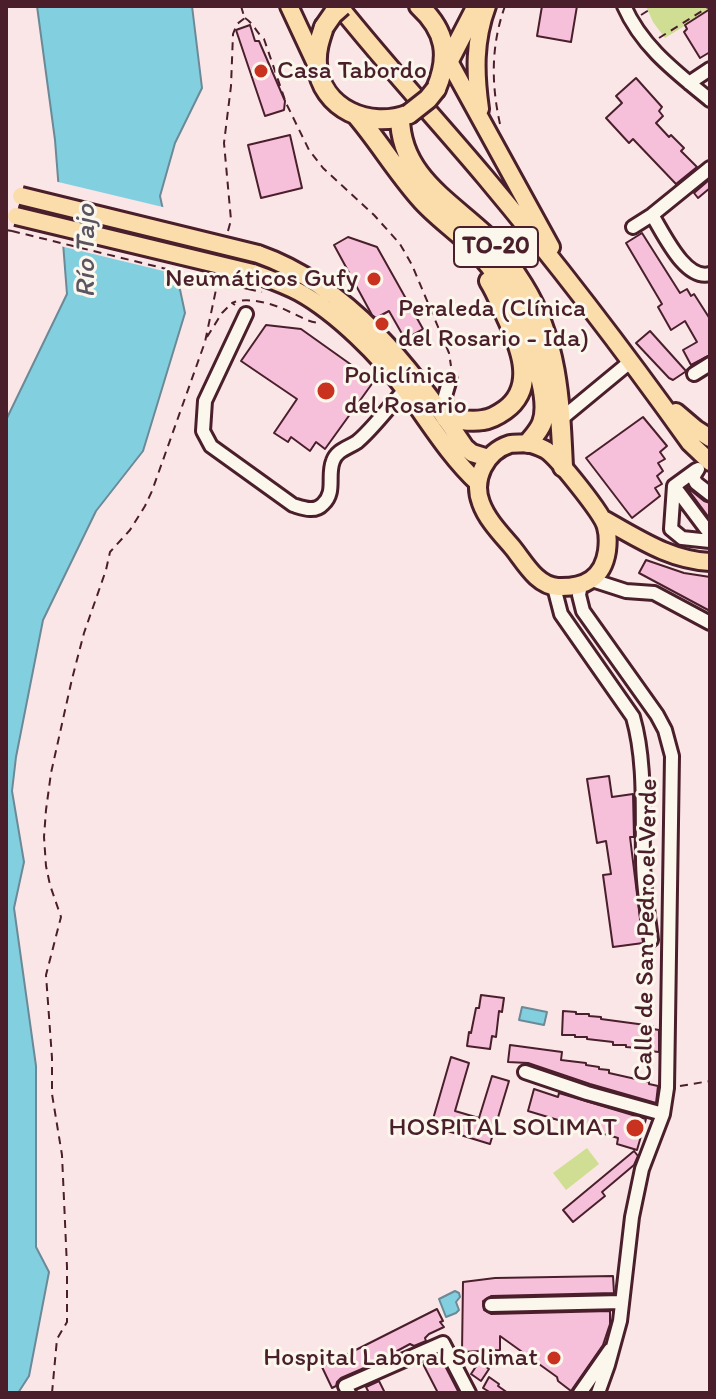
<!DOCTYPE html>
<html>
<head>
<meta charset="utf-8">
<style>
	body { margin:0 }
	#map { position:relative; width:716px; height:1399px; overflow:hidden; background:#fae6e7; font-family:Itim,sans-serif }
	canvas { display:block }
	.frame { position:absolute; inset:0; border:8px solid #4a1f2b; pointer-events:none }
</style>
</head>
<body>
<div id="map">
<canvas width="716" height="1399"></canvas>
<div class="frame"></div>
</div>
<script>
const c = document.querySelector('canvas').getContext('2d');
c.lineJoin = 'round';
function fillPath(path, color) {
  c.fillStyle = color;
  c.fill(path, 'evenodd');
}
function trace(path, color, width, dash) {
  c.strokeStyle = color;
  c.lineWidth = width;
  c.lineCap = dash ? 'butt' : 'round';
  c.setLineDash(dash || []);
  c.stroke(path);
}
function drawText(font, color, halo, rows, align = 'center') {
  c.font = font + ' Itim,sans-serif';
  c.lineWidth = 6;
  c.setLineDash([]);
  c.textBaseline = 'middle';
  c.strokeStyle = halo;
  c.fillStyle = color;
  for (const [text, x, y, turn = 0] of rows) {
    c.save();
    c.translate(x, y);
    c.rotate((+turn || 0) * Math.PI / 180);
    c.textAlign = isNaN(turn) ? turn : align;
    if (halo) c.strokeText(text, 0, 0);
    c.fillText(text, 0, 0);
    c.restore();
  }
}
fillPath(new Path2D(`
	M646 6H710V10L665 38 653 22Z
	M587 1148 599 1164 566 1190 553 1173Z`), '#cfde92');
const water = new Path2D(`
	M37 6H192L202 88 175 143 160 196 185 313 143 451 96 511 43 620 16 757 12 791 24 862 14 908 36 1066V1247L49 1272 29 1376 18 1393H6V420L67 294 55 140Z
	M522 1007 547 1012 544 1025 519 1020Z
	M455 1291 459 1293 460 1297 456 1302 459 1310 456 1313 446 1317 439 1299Z`);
fillPath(water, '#82d0df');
trace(water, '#6c8997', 2);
fillPath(new Path2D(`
	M54 181 167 208 180 275 60 246Z`), '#fae6e7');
const building = new Path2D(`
	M542 6H577L571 42 537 36Z
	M710 9V52L700 58 684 32 687 29 685 25Z
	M250 25 255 41H259L285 101 284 110 265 116 236 30Z
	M636 78 662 107 659 111 663 116 656 123 669 137 671 135 684 148 681 151 697 167 676 184 633 139 629 143 606 118 622 103 616 96Z
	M290 135 302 188 261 198 248 145Z
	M709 180 710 188 698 198 694 193Z
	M642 233 680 293 687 289 691 296 694 294 710 319V355L691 365 683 350 697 342 685 321 671 330 658 307 662 304 626 243Z
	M348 237 377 247 423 329 405 339 389 311 376 318 372 315 334 245Z
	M266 325 301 329 374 381 325 449 316 442 310 451 291 437 288 442 274 433 297 399 241 361Z
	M650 331 686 371 685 372 673 380 669 378 636 343Z
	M643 417 667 446 660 452 665 459 658 463 663 471 657 476 662 484 655 488 660 496 632 518 586 458Z
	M687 488H688L704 501 710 503V519Z
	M646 560 684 573 710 577V611L639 573Z
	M609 776 612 797 633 794 634 837H630L643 943 613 947 603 875 611 874 606 841 597 843 587 779Z
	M481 995 504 998 502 1012 499 1011 496 1037 492 1036 490 1049 467 1046 469 1032 471 1033 476 1008H479Z
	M563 1011 576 1012V1014H589V1016L601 1017V1019L653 1026V1029L659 1030V1052L638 1050V1048L626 1047V1045H613V1042L587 1039V1037H575V1035H562Z
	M510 1045 562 1052 561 1060 586 1063V1065L599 1067V1069L609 1070V1073L649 1082V1084L658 1086 656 1103 590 1084 528 1063 508 1062Z
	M451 1057 469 1063 455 1111 479 1118 492 1076 509 1081 490 1144 431 1126Z
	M534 1089 558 1097 559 1093 646 1119 637 1150 617 1144 618 1138 528 1111Z
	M634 1151 638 1156 634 1165 602 1192 605 1196 573 1222 563 1210Z
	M613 1276 614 1293 491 1296 483 1301 484 1310 491 1314 610 1311V1324L603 1345 571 1391 558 1381 557 1377 500 1336V1350L462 1352 463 1282 495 1278Z
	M437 1309 443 1321 440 1322 444 1327 429 1334 425 1338 426 1341 414 1346 410 1344 371 1365 341 1378 337 1382 336 1386 332 1388 322 1367Z
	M434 1357 436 1360 441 1358 459 1393H438L422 1362Z
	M479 1362 489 1369 481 1381 471 1374Z
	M489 1377 499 1384 498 1386 508 1393H491L483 1388Z
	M379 1381 385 1393H369L366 1387Z`);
fillPath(building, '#f6c0da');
trace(building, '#4a1f2b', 2);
const minor = new Path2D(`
	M624 6C642 47 676 72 710 100
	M689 83 710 69
	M652 215C664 234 685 281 710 274
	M633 227 652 215 710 168
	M246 314 205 401 203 431 211 446 293 505C303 508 315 513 323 504 336 492 327 476 333 461 337 450 348 448 357 442 373 429 390 405 405 390
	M694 374 710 364
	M446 418 445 396 450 379
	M561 419 630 362
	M698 469 693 477 696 483 710 494
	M696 470 674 486 671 529 682 538 710 541
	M674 486 710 534
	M592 580 626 591 654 593 710 623
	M581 584 579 595 583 611 657 715 665 730 672 756 667 1088 663 1114 642 1169 632 1217 620 1321 608 1365 598 1393
	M554 587 561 614 633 717C646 762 642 813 643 859 643 886 648 913 651 940
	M525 1072 587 1093 663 1114
	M491 1305 622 1302
	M349 1393 345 1386 443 1343 469 1393
	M580 1393 610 1350`);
const major = new Path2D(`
	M289 6 317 66
	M339 6C386 65 437 120 485 177 557 263 625 352 690 443L710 462
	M445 54 551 247
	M480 109C475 73 474 41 487 6
	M258 254C349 286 413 369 465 447L472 453 488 458
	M253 273C269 279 284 284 299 292 337 313 380 356 406 391 429 422 449 456 478 483
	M676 412 696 429 710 438
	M528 443C534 445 541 447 546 450 557 457 603 514 606 527 608 534 608 543 607 551 603 578 585 588 558 587 537 586 525 563 513 548 502 535 487 520 481 503 472 480 485 452 510 444 515 443 523 444 528 443Z
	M603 519C638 538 669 560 710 562`);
const highway = new Path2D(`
	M419 6C446 31 450 56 436 89
	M324 27C320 39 316 50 317 64 321 109 370 130 409 114
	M445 68 477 6
	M357 116C379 142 397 172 420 198 437 218 460 232 478 252 511 288 532 332 541 381 544 394 547 410 542 423 539 431 533 437 528 443
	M400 117C400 175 449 201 486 236 500 250 512 267 523 285 558 341 560 402 563 467
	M446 418C458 420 471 422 483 420 491 419 498 415 505 410 538 386 519 344 505 314 500 303 496 292 489 281`);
trace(minor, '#4a1f2b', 18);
trace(major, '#4a1f2b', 22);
trace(highway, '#4a1f2b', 24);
trace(new Path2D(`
	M241 6 244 16
	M641 15 649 10 652 6
	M245 18C254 24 256 32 264 39L286 103 309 150 323 168 374 215 400 244 412 265 449 353 451 366
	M659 38 710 6
	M500 124C491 83 491 45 505 6
	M6 230 12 231
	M228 231 231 220 224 143 231 86 233 34 237 24 245 18
	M248 289 262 292
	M235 305 232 303C247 296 275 304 290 312 301 317 308 322 320 323
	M207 337 222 313 231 304
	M680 1086 710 1081
	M52 1393 57 1339 67 1322V1267L62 1155 52 1094V1058L46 975 61 917 50 885 46 866 44 837 46 810 51 773 72 679 84 633 106 570 110 552 130 530 145 506 152 491 205 342 218 280`), '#4a1f2b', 2, [8, 6]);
trace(minor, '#fbf7ec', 12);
trace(major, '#faddab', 16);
trace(highway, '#faddab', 18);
const majorBridge = new Path2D(`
	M21 196 258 254
	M16 216 253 273`);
const highwayBridge = new Path2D(`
	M324 27 333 14 342 6
	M409 114 428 99 436 89`);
trace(majorBridge, '#4a1f2b', 22, []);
trace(highwayBridge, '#4a1f2b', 24, []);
trace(new Path2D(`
	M12 231 248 289`), '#4a1f2b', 2, [8, 6]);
trace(majorBridge, '#faddab', 16);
trace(highwayBridge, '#faddab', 18);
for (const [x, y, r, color] of [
	[261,71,8,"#c8321e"],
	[374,279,8,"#c8321e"],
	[382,324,8,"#c8321e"],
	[326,391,10,"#c8321e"],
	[635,1128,10,"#c8321e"],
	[554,1358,8,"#c8321e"]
]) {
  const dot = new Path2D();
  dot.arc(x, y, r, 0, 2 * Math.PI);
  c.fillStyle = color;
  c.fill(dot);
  trace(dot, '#fbf7ec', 3);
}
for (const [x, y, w] of [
	[496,247,84]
]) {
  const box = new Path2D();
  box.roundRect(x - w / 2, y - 20, w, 40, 6);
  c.fillStyle = '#fbf7ec';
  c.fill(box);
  trace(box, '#4a1f2b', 2);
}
drawText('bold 24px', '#4a1f2b', null, [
	["TO-20",496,247]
]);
drawText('26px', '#4a1f2b', '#fbf7ec', [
	["Casa Tabordo",277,71],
	["Neumáticos Gufy",358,279,"right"],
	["Peraleda (Clínica",398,309],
	["del Rosario - Ida)",398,339],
	["Policlínica",344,376],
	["del Rosario",344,406],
	["HOSPITAL SOLIMAT",617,1128,"right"],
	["Hospital Laboral Solimat",538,1358,"right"]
], 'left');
drawText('26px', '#4a1f2b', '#fbf7ec', [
	["Calle de San Pedro el Verde",647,930,-89]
]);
drawText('italic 28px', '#5b5461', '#fbf7ec', [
	["Río Tajo",87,251,-90]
]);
</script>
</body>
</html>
